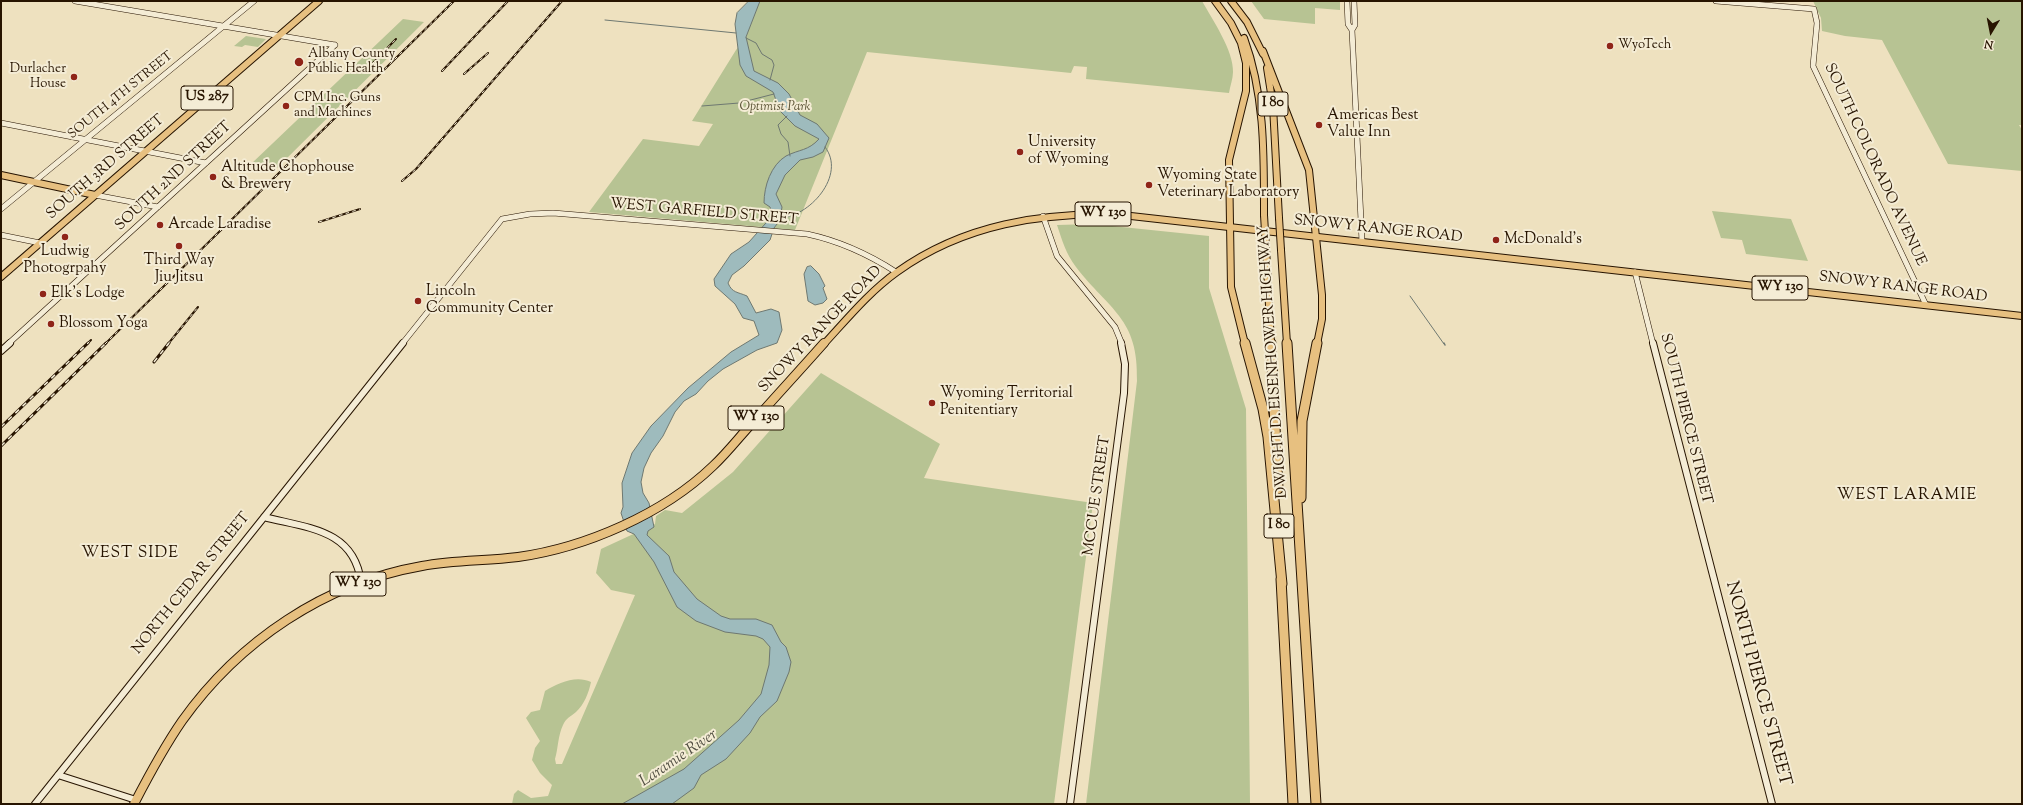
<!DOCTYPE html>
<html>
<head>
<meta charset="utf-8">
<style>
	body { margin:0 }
	#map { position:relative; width:2023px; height:805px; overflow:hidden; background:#eee1bf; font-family:"Sorts Mill Goudy",serif }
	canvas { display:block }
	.frame { position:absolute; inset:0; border:2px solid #271400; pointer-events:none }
	.north { position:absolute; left:1971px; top:12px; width:40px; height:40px; -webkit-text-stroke:3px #f4ecd5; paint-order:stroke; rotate:190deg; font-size:11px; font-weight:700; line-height:16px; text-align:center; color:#271400 }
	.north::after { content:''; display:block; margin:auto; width:14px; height:18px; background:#271400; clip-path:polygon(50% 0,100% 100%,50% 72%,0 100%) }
</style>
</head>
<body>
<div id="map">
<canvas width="2023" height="805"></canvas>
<div class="frame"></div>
<div class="north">N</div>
</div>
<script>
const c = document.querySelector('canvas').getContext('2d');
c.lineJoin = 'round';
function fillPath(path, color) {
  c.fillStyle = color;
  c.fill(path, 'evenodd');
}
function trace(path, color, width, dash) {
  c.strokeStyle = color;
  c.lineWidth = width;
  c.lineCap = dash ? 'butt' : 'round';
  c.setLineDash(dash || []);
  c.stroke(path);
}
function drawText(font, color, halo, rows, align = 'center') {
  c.font = font + ' "Sorts Mill Goudy",serif';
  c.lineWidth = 4;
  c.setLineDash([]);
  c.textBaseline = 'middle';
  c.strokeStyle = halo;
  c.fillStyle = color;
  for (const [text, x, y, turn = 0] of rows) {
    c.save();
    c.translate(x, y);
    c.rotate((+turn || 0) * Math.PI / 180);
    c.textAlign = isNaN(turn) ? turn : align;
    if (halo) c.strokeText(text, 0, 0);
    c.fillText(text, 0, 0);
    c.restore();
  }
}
fillPath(new Path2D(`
	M759 1H1202C1212 19 1234 51 1233 72 1233 79 1230 86 1229 93L1086 79 1087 67 1074 66 1071 73 867 52 795 230 589 212 643 139 699 146 713 124 692 121 736 50 746 37Z
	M1251 1H1340V10L1315 8V24L1264 19Z
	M1813 1H2022V125H2019L2022 130V171L1948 164 1882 40 1845 36 1822 31 1821 18Z
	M403 19 424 22 277 168 269 172V170L251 164Z
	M246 36 266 39 258 47 245 45 242 47 234 46Z
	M1712 211 1791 219 1808 261 1746 254 1742 240 1721 238Z
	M1093 224 1209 236V288L1246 409 1250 804H1086L1137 381C1139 318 1109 310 1076 267 1066 254 1062 240 1057 225Z
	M821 373 940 444 924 478 1093 503 1054 804H512L514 794 518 790 531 798 548 796 552 785 540 773 532 760 535 748 540 741 526 718 531 712 540 710 545 691C558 683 576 675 591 682 589 692 584 705 576 712 570 717 566 718 563 725 558 735 558 749 555 759L556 764H562L635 595 611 590 596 573 601 549 655 524 656 516 665 510 682 513 733 472Z`), '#b7c393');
const water = new Path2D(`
	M749 1H760L746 37 754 71 778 83 789 94 800 115 817 124 829 138 823 152 813 157 800 160 785 175 776 194 782 207 780 220 774 228 770 240 744 266 732 275 728 283C732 293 738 292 747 296L756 313 771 309 779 312 782 330 777 343 757 350 723 369 708 381 696 394 684 401 675 412 663 436 651 453 644 468 641 482 643 493 649 503 654 527 648 531 647 535 669 556 674 572 697 599 721 616 730 619H756L772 625 781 642 786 647 791 662 789 672 777 701 760 717 750 733 726 759 701 775 694 788 672 804H622L684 769 739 720 761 694 769 665 770 647 763 639 756 636 725 632 696 621 677 607 654 562 634 534 627 531 621 513 623 507 622 483 632 453 651 426 688 388 731 352 759 335 754 321 743 318 735 304 715 286 714 279 731 254 749 242 773 215 770 207 764 203C764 186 771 165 786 156 800 149 808 151 819 139L795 126 780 111 773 92 746 76 740 65 735 24 737 13Z
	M811 266 819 274 825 286 823 288 827 299 823 303 815 305 808 301 804 274 807 267Z`);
fillPath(water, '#9ebbbd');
trace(water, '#6e7871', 1);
trace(new Path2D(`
	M605 20 736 33
	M746 38 756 43 762 54 772 60 774 65 770 80
	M702 106 739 103 774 94
	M787 116 778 125 781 134 788 142 790 156
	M779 218C809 218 847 175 825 147
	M1410 296 1444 344`), '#6e7871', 1);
trace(new Path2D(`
	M1444 343 1445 345`), '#6e7871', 1.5);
const secondaryFar1 = new Path2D(`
	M75 1 335 45
	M1347 1 1348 24 1352 30 1362 242
	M1716 1 1814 9 1817 23 1813 66 1926 305
	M1352 30 1355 25 1354 1
	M1 123 206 163
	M95 195 158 207
	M1 209 254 1
	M1043 216 1057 256 1115 327 1122 344
	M1 235 40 243
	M1635 272 1653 344
	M8 344 335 45
	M402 344 502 219 530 214 553 213 807 234C840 241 868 254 896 272`);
const secondary = new Path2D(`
	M1653 343 1772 804
	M1 351 10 343
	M264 517C307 528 354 529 361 582
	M58 775 136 800
	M35 804 403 343
	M1070 804 1124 393 1125 364 1121 343`);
const primaryFar1 = new Path2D(`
	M1 175 95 195
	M1 277 319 1
	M824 344C847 319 869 292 897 272 964 224 1042 212 1122 215L2022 316`);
const primary = new Path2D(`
	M134 804C149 775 164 747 182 721 239 641 325 583 422 566 454 560 486 561 518 557 554 552 589 541 622 526 655 511 687 491 713 466 728 452 740 436 754 421 777 395 801 369 824 343`);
const highwayFar1 = new Path2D(`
	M1215 1 1231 23 1241 43 1246 63V91L1229 160 1231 287 1245 344
	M1231 1 1247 22 1263 54
	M1244 38C1265 95 1264 155 1264 215
	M1263 51 1309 170 1322 295V319L1317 344
	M1267 68 1273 106 1279 218
	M1266 248 1271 344
	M1281 250 1287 344`);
const highway = new Path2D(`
	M1245 343 1263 409 1268 437 1282 584
	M1271 343 1278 489
	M1287 343 1316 804
	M1301 498 1302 421 1317 343
	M1281 579 1293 804`);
trace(secondaryFar1, '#271400', 6);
trace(secondary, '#271400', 8);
trace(primaryFar1, '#271400', 8);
trace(primary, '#271400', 10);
trace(highwayFar1, '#271400', 8);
trace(highway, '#271400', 11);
trace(secondaryFar1, '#f4ecd5', 5);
trace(secondary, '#f4ecd5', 6);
trace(primaryFar1, '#e7c080', 6);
trace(primary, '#e7c080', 8);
trace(highwayFar1, '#e7c080', 6);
trace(highway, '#e7c080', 9);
const railFar1 = new Path2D(`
	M373 63 396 39
	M442 71 508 1
	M464 74 488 53
	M402 181 416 169 562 1
	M319 222 360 209
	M87 344 91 340
	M105 344 454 1
	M168 344 198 307`);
const rail = new Path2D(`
	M154 362 169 343
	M1 427 88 343
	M1 446 106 343`);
trace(railFar1, '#271400', 2);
trace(rail, '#271400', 3);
trace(railFar1, '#f4ecd5', 1, [3.5]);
trace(rail, '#f4ecd5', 1.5, [5]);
const highwayBridge = new Path2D(`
	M1264 215 1266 248
	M1279 218 1281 250`);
trace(highwayBridge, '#271400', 8, []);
trace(highwayBridge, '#e7c080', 6);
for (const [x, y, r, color] of [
	[1610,46,4,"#8f2418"],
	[299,62,5,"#8f2418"],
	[74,77,4,"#8f2418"],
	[286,106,4,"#8f2418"],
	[1319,125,4,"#8f2418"],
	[1020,152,4,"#8f2418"],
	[213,177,4,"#8f2418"],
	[1149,185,4,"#8f2418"],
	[160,225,4,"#8f2418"],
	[65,237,4,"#8f2418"],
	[1496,240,4,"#8f2418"],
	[179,246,4,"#8f2418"],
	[43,294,4,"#8f2418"],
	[418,301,4,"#8f2418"],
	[51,324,4,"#8f2418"],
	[932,403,4,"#8f2418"]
]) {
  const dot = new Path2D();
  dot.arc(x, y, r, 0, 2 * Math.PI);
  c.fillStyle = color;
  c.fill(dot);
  trace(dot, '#f4ecd5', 1.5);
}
drawText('13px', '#271400', '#f4ecd5', [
	["WyoTech",1618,46],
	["Albany County",308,55],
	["Public Health",308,70],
	["Durlacher",66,70,"right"],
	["House",66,85,"right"],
	["CPM Inc. Guns",294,99],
	["and Machines",294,114]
], 'left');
drawText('13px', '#271400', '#f4ecd5', [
	["SOUTH 4TH STREET",121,96,-39]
]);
drawText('italic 13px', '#595133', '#f4ecd5', [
	["Optimist Park",775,108]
]);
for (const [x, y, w] of [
	[207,98,52],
	[1273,104,30],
	[1103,214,56],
	[1780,288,56],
	[756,418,56],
	[1279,526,30],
	[358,584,56]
]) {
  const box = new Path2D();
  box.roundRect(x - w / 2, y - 12, w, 24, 3);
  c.fillStyle = '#f4ecd5';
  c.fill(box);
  trace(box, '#271400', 1);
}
drawText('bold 14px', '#271400', null, [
	["US 287",207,98],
	["I 80",1273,104],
	["WY 130",1103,214],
	["WY 130",1780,288],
	["WY 130",756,418],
	["I 80",1279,526],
	["WY 130",358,584]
]);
drawText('15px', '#271400', '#f4ecd5', [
	["Americas Best",1327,116],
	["Value Inn",1327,133],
	["University",1028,143],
	["of Wyoming",1028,160],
	["Altitude Chophouse",221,168],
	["& Brewery",221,185],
	["Wyoming State",1157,176],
	["Veterinary Laboratory",1157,193],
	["Arcade Laradise",168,225],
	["McDonald's",1504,240],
	["Ludwig",65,252,"center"],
	["Photogrpahy",65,269,"center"],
	["Third Way",179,261,"center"],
	["Jiu Jitsu",179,278,"center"],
	["Lincoln",426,292],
	["Community Center",426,309],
	["Elk's Lodge",51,294],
	["Blossom Yoga",59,324],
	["Wyoming Territorial",940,394],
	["Penitentiary",940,411]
], 'left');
drawText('15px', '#271400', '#f4ecd5', [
	["SOUTH COLORADO AVENUE",1874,165,65],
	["SOUTH 3RD STREET",106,168,-41],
	["SOUTH 2ND STREET",174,177,-43],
	["WEST GARFIELD STREET",704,213,5],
	["SNOWY RANGE ROAD",1378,230,6],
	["SNOWY RANGE ROAD",1903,288,7],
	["SNOWY RANGE ROAD",821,330,-46],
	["DWIGHT D. EISENHOWER HIGHWAY",1274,362,-94],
	["SOUTH PIERCE STREET",1685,419,76],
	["MCCUE STREET",1098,496,-82],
	["NORTH CEDAR STREET",192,584,-51]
]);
c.letterSpacing = '1px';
drawText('16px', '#271400', '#f4ecd5', [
	["WEST LARAMIE",1907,496],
	["WEST SIDE",130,554]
]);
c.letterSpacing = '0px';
drawText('italic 16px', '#514e42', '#f4ecd5', [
	["Laramie River",679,759,-34]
]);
drawText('18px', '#271400', '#f4ecd5', [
	["NORTH PIERCE STREET",1757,684,75]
]);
</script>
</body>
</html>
